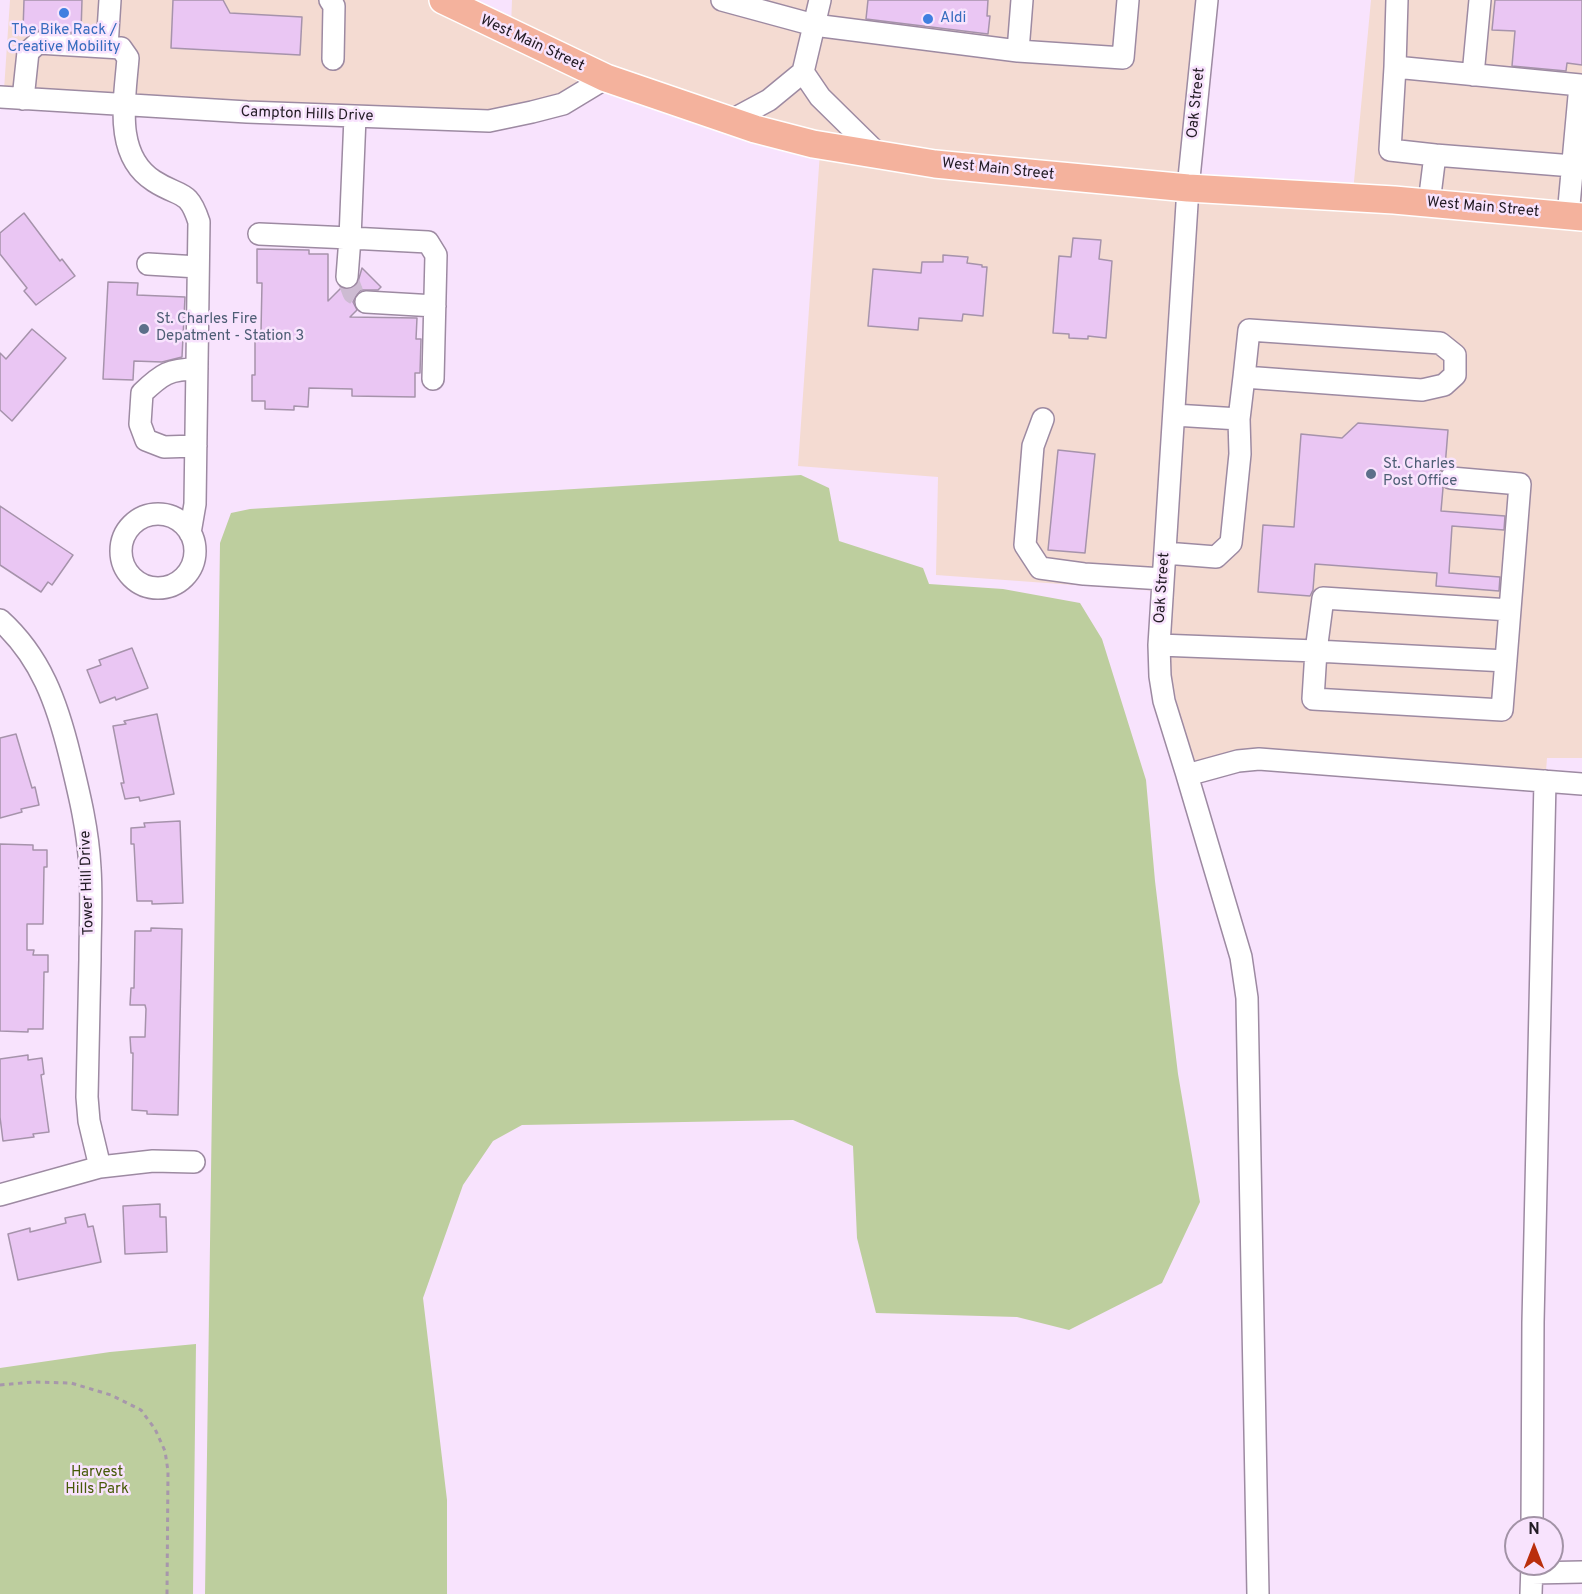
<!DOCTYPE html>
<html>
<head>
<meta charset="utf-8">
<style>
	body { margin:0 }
	#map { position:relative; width:1582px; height:1594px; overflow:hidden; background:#f8e3fd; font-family:Overpass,sans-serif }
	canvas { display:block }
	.north { position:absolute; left:1504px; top:1516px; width:60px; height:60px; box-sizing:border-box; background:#f8e3fd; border:2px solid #a293a6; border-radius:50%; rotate:0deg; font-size:16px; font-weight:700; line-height:24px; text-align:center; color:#221b24 }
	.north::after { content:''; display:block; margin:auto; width:21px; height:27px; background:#ba2f0d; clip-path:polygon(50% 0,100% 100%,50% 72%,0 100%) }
</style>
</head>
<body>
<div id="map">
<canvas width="1582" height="1594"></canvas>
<div class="north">N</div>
</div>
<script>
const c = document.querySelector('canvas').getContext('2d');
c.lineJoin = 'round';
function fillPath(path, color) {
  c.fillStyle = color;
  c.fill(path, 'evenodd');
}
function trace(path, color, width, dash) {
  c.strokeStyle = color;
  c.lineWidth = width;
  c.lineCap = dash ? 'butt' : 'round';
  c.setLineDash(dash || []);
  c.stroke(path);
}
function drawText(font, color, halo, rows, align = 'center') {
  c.font = font + ' Overpass,sans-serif';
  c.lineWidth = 5;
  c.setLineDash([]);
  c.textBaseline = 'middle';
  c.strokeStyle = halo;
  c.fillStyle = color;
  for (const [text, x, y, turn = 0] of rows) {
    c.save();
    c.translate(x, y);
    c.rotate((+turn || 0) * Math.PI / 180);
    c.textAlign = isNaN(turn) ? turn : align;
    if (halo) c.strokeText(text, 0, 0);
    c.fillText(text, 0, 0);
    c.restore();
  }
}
fillPath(new Path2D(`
	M10 0H429L461 20 592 80 550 100 492 113 4 90Z
	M512 0H1199L1180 181 919 156 797 132 624 77 511 28Z
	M1371 0H1582V211L1353 192Z
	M820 152 1179 196 1157 591 936 575 938 477 798 466Z
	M1197 199 1582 226V758H1547L1546 771 1262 749 1192 765 1170 675 1175 543Z`), '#f4dbd2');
fillPath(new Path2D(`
	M801 475 829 488 839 541 923 568 929 584 1003 589 1080 603 1102 639 1146 780 1155 881 1178 1074 1200 1202 1162 1283 1069 1330 1017 1317 876 1313 857 1238 853 1146 793 1120 522 1125 493 1141 463 1185 423 1298 447 1500V1594H205L220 543 231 513 250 509Z
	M196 1344 193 1594H0V1368L110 1352Z`), '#bdce9e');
const building = new Path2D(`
	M24 0H82L81 33 39 30 23 31Z
	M173 0H223L230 13 302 17 300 55 171 48Z
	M868 0H988L987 16H990L988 34 866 19Z
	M1495 0H1582V65L1567 63 1566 71 1512 66 1515 31 1492 30Z
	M24 213 60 261 62 259 75 276 36 305 24 291 27 288 0 254V233Z
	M1073 238 1101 240 1099 259 1112 261 1106 338 1088 336V339L1069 338V334L1053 333 1059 256 1071 257Z
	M257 249 309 250V254H328V301L341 288 352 289 357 285 362 268 381 287 378 290H361L356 295 353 302 357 310 350 317 417 318 416 339H421L420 373H415V397L352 396V389L309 388 308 407 294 406V410L265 409V401H252V375H255V332H261L262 283H257Z
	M943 255 968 257 967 263 982 265V267H987L983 316 963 314 962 321 919 318 918 330 868 326 873 269 921 273 922 262H943Z
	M108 282 138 283 137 295 185 297 182 357 162 362 134 361 133 380 103 379Z
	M32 329 66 358 12 421 0 410V353L6 359Z
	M1358 423 1448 430 1445 467 1440 471 1438 477 1443 488 1441 511 1505 516 1504 530 1452 526 1449 573 1500 577 1499 591 1436 586 1437 573 1315 564 1313 590 1310 596 1258 592 1263 525 1294 527 1301 434 1342 438Z
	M1058 450 1095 454 1085 553 1048 550Z
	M0 506 73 555 52 585 48 582 41 592 0 565Z
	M132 648 148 688 116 700 115 697 100 703 87 670 101 665 99 660Z
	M157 714 174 794 140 801 139 797 125 799 121 783H124L113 726 126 724 124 721Z
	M16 734 32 788 35 787 39 805 21 809 22 812 0 818V738Z
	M180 821 183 903 152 904V901H137L134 844H131V828L145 827 144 823Z
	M0 844 33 845V850H47V867H44L43 924H27V950H34L33 955H48V972H44L43 1029H28V1032L0 1031Z
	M151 928 182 929 178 1115 147 1114V1111L132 1110 133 1053H131L130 1037H145L146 1009 145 1005H130L131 988H134L135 931H151Z
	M28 1055V1060L42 1058 44 1074 41 1075 49 1132 33 1134 34 1137 3 1141 0 1117V1059Z
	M160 1204V1217H166L167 1252 125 1254 123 1206Z
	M85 1214 88 1227 93 1226 101 1262 18 1280 8 1234 30 1228V1232L66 1223 65 1218Z`);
fillPath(building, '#eac6f3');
trace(building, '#a693ab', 1.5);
trace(new Path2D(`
	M347 277 353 293 366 302`), '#cdbbd2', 21, [21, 10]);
const minor = new Path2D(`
	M330 0 334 6 333 59
	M722 0 814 25 1018 51 1123 58 1128 0
	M1207 0 1188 188 1159 645 1160 676 1164 701 1187 775 1238 761 1259 759 1582 784
	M107 47 110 0
	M1018 51 1022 0
	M1395 67 1397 0
	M803 72 820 97 879 155
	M1473 75 1480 0
	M0 97 247 112 489 121 532 112 563 104 606 78
	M23 99 28 52 38 43 121 48 128 58C125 98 113 155 154 181 180 198 188 188 199 222L195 504 190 533
	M355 117 350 238 428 242 436 255 433 379
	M730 121 769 100 803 72 820 0
	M1435 155 1573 166
	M1429 203 1435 155 1390 150 1395 67 1580 85 1568 216
	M259 234 350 238 347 277
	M148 264 198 267
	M366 302 435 306
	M1249 330 1440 343 1455 355V375L1444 385 1422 390 1244 377Z
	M1174 415 1239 419 1244 377
	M1043 419 1033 446 1025 545 1040 568 1084 574 1163 579
	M196 446 164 447 146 440 140 424 142 393C162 374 169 369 197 369
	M121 551a37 37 0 1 1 74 0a37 37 0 1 1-74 0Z
	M1165 553 1216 557 1231 543 1240 454 1239 419
	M0 620C41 657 57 703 70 756 79 793 88 829 90 868 92 898 90 929 90 959 89 1005 88 1051 87 1097L89 1121 100 1167
	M1159 645 1316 651 1313 699 1502 710 1520 484 1451 478
	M1506 661 1316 651 1323 598 1510 610
	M1187 775 1241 957 1247 998 1258 1594
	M0 1195 100 1167 153 1161 194 1162
	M1532 1528 1533 1322 1545 781
	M1532 1573 1582 1572
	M1531 1594 1532 1564`);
const major = new Path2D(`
	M443 0 606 78 755 129 813 144 935 164 997 170 1188 188 1394 200 1582 217`);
trace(minor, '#9d8aa2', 24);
trace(major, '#fff', 30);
trace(new Path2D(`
	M0 1385 33 1382 71 1383 111 1395 141 1410 155 1429 165 1451 168 1471 167 1594`), '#a797ab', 3, [4.5, 4.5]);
trace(minor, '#fff', 21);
trace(major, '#f4b29d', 27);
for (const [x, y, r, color] of [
	[64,13,6,"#3f7fe0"],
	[928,19,6,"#3f7fe0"],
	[144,329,6,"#5c6f8a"],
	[1371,474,6,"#5c6f8a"]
]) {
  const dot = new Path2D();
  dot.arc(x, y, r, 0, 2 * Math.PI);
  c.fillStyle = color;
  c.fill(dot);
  trace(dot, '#f8e3fd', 2);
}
drawText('15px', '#366cbe', '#f8e3fd', [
	["Aldi",940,19],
	["The Bike Rack /",64,31,"center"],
	["Creative Mobility",64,48,"center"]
], 'left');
drawText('15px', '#221b24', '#f8e3fd', [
	["West Main Street",532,44,25],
	["Oak Street",1197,103,-84],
	["Campton Hills Drive",307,115,2],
	["West Main Street",998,170,6],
	["West Main Street",1483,208,5],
	["Oak Street",1163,588,-86],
	["Tower Hill Drive",88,883,-92]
]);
drawText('15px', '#4e5e75', '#f8e3fd', [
	["St. Charles Fire",156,320],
	["Depatment - Station 3",156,337],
	["St. Charles",1383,465],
	["Post Office",1383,482]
], 'left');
drawText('15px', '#465a07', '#f8e3fd', [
	["Harvest",97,1473],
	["Hills Park",97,1490]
]);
</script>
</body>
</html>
